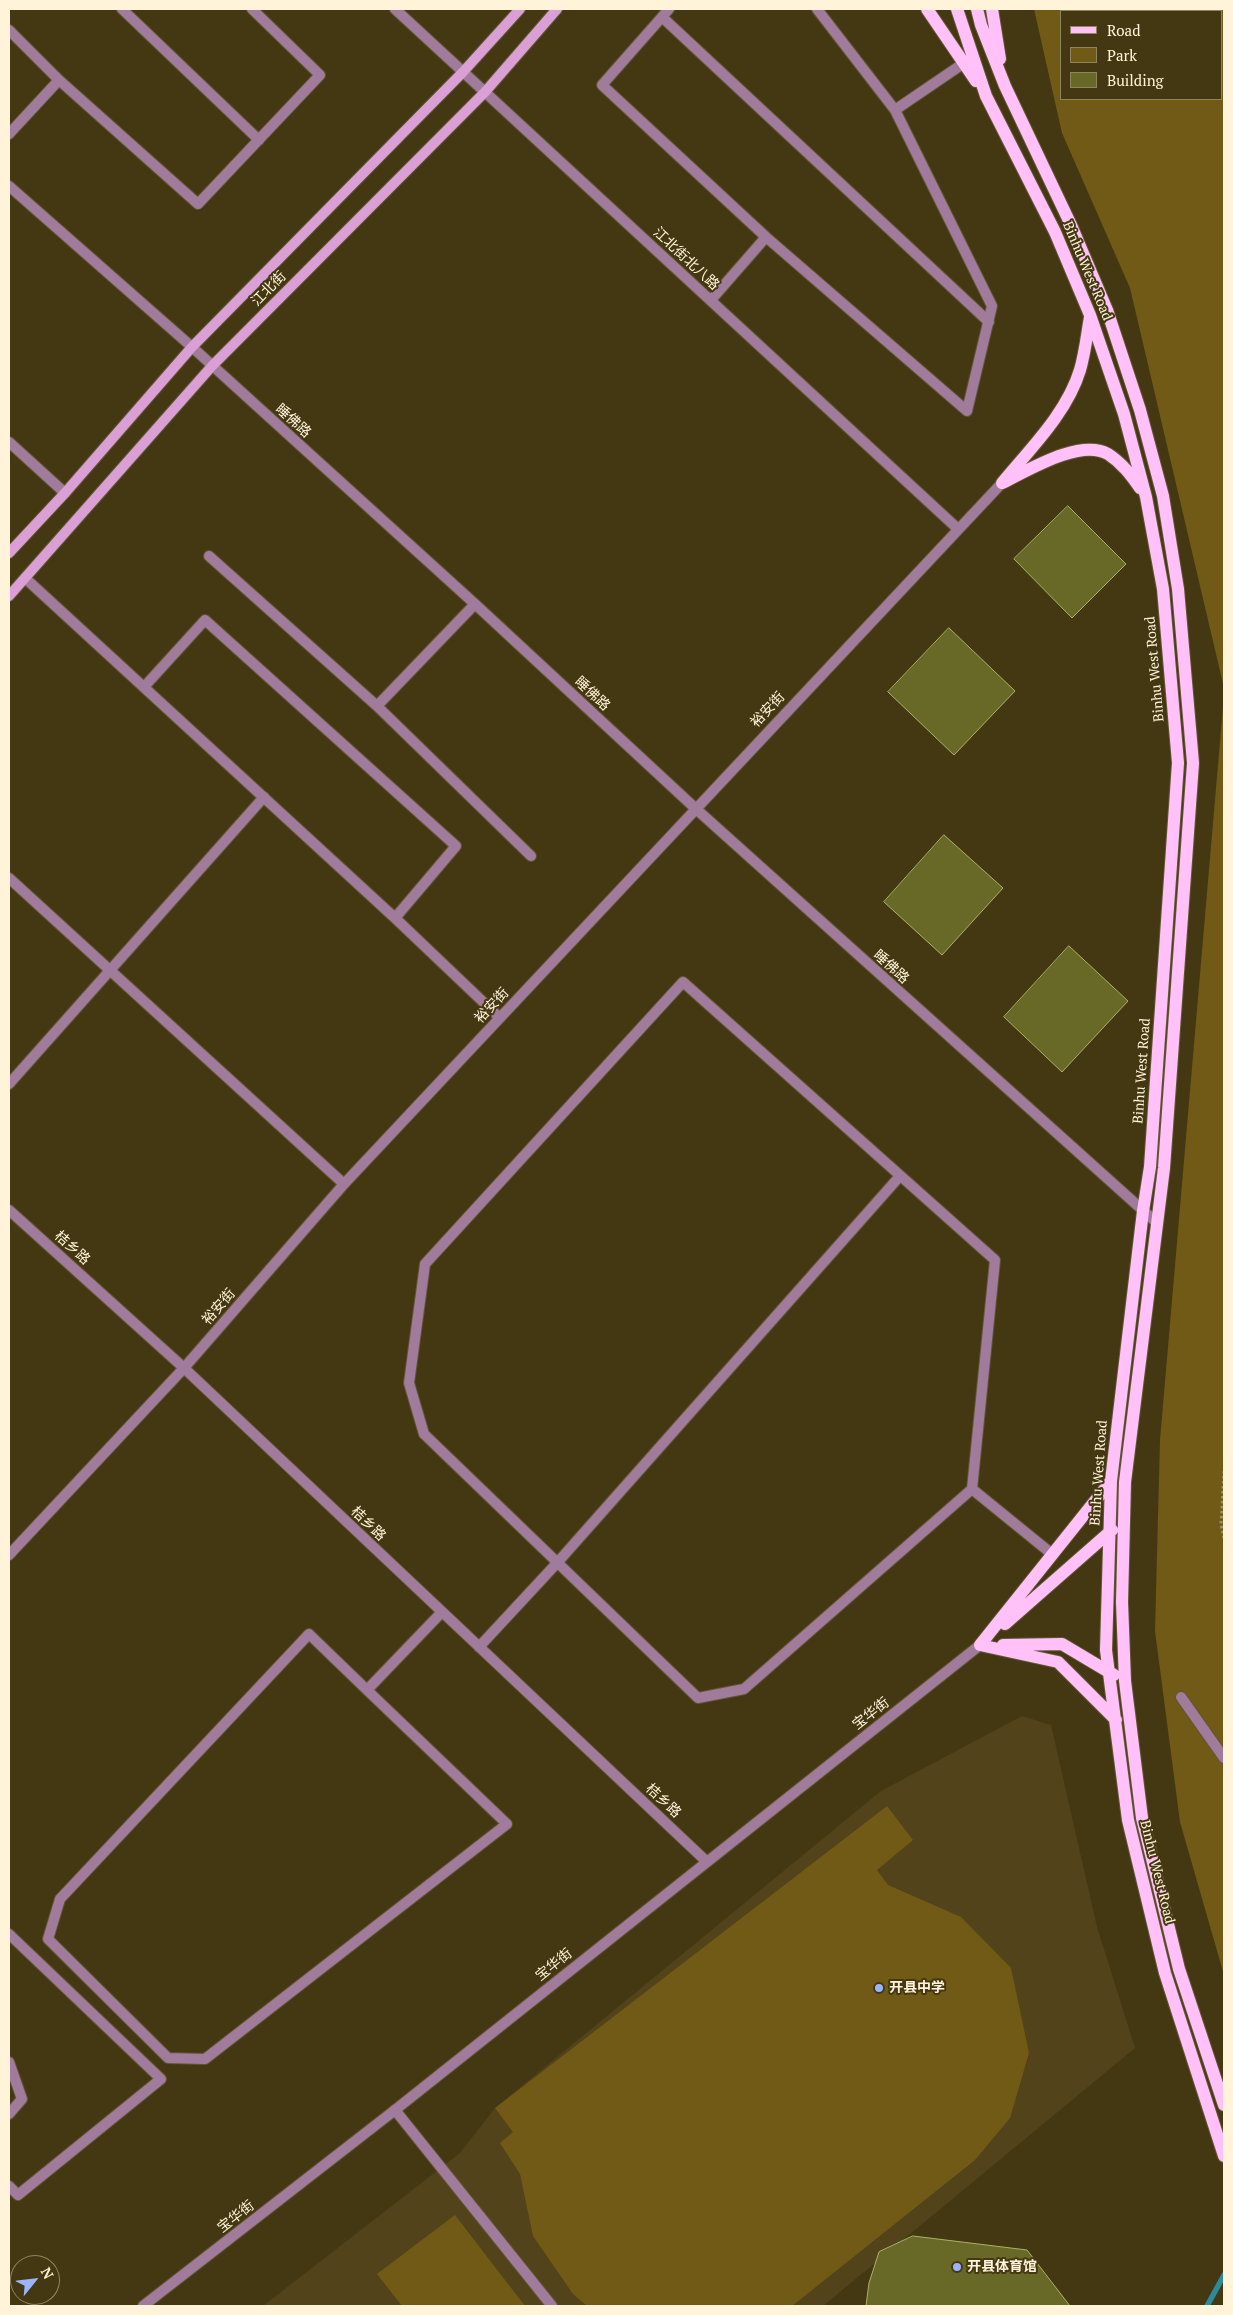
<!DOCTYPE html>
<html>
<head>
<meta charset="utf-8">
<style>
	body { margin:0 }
	#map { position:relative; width:1233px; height:2315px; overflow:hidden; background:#443813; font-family:"PT Serif",serif }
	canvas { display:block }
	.frame { position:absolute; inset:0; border:10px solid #fff4d9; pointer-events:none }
	.legend { position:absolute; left:1060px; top:10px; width:162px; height:90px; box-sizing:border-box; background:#443813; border:1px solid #8f8362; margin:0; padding:6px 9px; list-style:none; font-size:15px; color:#fff4d9 }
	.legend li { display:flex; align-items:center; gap:10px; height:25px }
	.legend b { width:25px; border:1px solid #8f8362 }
	.north { position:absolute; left:10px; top:2255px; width:50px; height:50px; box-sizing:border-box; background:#443813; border:1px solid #8f8362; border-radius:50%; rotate:61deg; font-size:14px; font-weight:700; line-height:20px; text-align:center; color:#fff4d9 }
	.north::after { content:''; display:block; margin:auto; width:18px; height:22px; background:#9cb4fd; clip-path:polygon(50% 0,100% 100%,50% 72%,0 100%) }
</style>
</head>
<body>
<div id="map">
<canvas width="1233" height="2315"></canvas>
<div class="frame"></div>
<ul class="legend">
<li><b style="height:6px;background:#ffc1f8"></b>Road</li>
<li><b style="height:14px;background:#705a15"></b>Park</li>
<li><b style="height:14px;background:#696927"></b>Building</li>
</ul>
<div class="north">N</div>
</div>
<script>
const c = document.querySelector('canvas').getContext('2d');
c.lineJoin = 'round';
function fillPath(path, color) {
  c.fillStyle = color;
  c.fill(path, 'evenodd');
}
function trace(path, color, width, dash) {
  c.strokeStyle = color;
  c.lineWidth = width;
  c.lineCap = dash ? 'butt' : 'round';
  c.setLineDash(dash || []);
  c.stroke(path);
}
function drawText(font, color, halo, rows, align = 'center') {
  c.font = font + ' "PT Serif","Noto Sans SC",serif';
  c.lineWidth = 4;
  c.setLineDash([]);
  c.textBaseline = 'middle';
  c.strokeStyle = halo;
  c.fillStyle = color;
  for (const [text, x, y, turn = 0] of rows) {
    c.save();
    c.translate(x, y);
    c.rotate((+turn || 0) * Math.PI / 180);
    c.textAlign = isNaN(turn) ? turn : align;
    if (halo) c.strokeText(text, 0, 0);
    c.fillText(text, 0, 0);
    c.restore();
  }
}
fillPath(new Path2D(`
	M1022 1716 1051 1725 1097 1927 1135 2048 823 2306H263L460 2153 495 2108 881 1791Z`), '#52431a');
fillPath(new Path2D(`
	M1034 9H1224V688L1130 288 1062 133ZM1062 11H1222V99H1062Z
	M1224 695V1975L1180 1822 1155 1631 1160 1440Z
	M887 1806 913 1840 877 1870 888 1885 961 1917 1011 1968 1029 2053 1010 2118 975 2160 792 2306H587L573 2294 533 2236 520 2174 500 2143 513 2132 495 2108Z
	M455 2215 525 2306H402L377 2274Z`), '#705a15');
trace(new Path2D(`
	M1207 2306 1224 2275`), '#2c8b9a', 5.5);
const building = new Path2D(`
	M1068 506 1126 564 1072 618 1014 559Z
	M949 628 1015 691 954 755 888 692Z
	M944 835 1003 888 942 955 884 902Z
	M1069 946 1128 1001 1062 1072 1004 1017Z
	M913 2236 1027 2250 1070 2306H866L869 2283 879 2252Z`);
fillPath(building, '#696927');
trace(building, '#aeb06a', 1);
const lane = new Path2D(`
	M395 2110 552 2306`);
const street = new Path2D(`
	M122 9 259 140
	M395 9 958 529
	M669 9 602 85 766 237 967 411 992 306 895 110 817 9
	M662 17 989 322
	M9 30 59 80 198 204 320 75 252 9
	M895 110 964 63
	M9 134 59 80
	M9 186 192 347 475 604 695 808 1157 1223
	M711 300 766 237
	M9 442 65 493
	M209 556 377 706 531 856
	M25 578 395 918 500 1018
	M144 687 205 620 456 846 395 918
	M377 706 475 604
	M9 878 344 1184
	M683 982 995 1260 972 1489 744 1689 698 1698 424 1434 409 1383 425 1264Z
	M9 1084 264 797
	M9 1210 184 1368 706 1861
	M972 1489 1052 1554
	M9 1555 184 1368 344 1184 1002 483
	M479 1647 557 1563 900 1176
	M367 1690 507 1824 205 2059 168 2058 48 1939 60 1899 309 1634 367 1690 441 1613
	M1181 1697 1224 1758
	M9 1934 161 2079 18 2195 9 2186
	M9 2062 22 2099 9 2114
	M143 2306 395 2110 980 1645`);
const secondary = new Path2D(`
	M9 553 65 493 192 347 463 72 520 9
	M9 596 212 366 485 92 557 9`);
const primary = new Path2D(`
	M927 9 976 81
	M957 9 986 96 1055 232 1090 315 1124 414 1146 497 1163 589 1178 763 1150 1167 1143 1211 1111 1481 1106 1650 1128 1820 1165 1973 1224 2156
	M977 9 981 25 1005 86 1071 225 1107 310 1140 410 1163 496 1178 589 1193 763 1164 1168 1125 1482 1122 1602 1125 1681 1142 1818 1179 1969 1224 2105
	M992 9 1000 59
	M1090 317C1087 334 1085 353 1080 370 1067 413 1030 449 1002 483 1027 471 1080 438 1108 454 1122 463 1131 475 1140 488
	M1005 1624 1112 1530
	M980 1645 1111 1481
	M980 1645 1058 1662 1116 1720
	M1003 1645 1062 1644 1114 1675`);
trace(lane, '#625633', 12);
trace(street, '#625633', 12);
trace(secondary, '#625633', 12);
trace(primary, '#625633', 14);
trace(new Path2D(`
	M1224 1471 1221 1525 1224 1538`), '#9b8f6f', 3, [2.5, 2.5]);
trace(lane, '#a07b9c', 10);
trace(street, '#a07b9c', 10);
trace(secondary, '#da9fd5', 10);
trace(primary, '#ffc1f8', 12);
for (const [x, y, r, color] of [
	[879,1988,5,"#9cb4fd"],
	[957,2267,5,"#9cb4fd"]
]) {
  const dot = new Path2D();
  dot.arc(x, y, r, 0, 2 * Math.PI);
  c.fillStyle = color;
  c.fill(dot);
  trace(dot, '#443813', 2);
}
drawText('14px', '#fff4d9', '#443813', [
	["江北街北八路",686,259,43],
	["Binhu West Road",1087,271,67],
	["江北街",269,289,-45],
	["睡佛路",293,421,42],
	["Binhu West Road",1155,669,-95],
	["睡佛路",592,694,43],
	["裕安街",768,710,-47],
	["睡佛路",891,967,42],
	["裕安街",492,1006,-47],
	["Binhu West Road",1142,1071,-86],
	["桔乡路",72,1248,42],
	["裕安街",219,1307,-49],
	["Binhu West Road",1099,1473,-86],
	["桔乡路",368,1524,44],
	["宝华街",871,1714,-38],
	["桔乡路",663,1801,43],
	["Binhu West Road",1157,1872,76],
	["宝华街",554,1965,-39],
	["宝华街",236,2217,-38]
]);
drawText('bold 14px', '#fff4d9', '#443813', [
	["开县中学",889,1988],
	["开县体育馆",967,2267]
], 'left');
</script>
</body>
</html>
